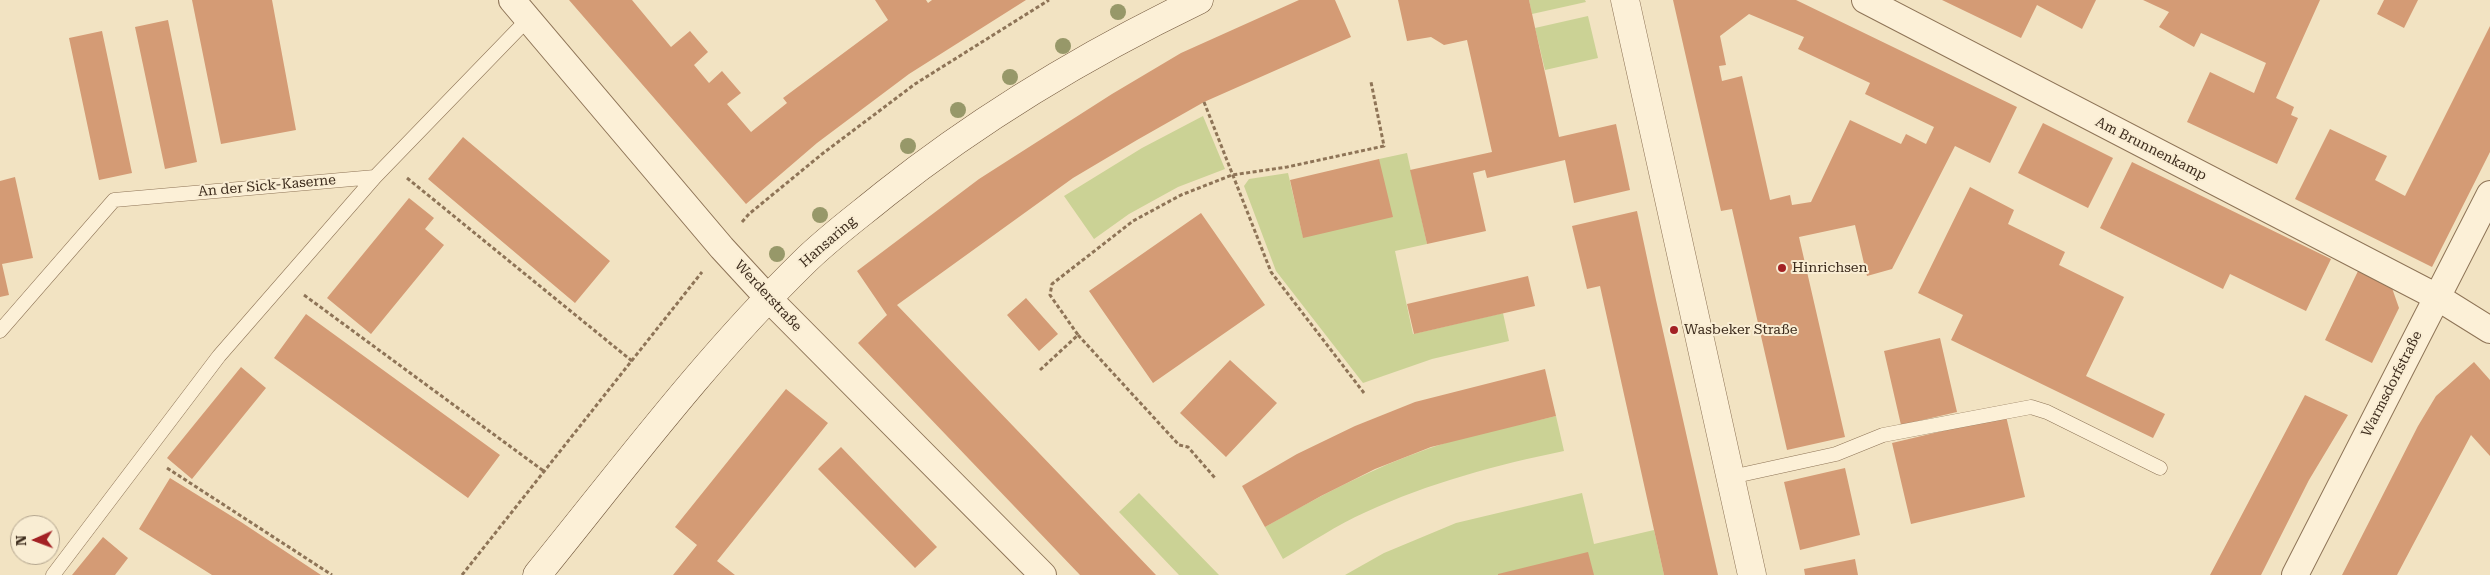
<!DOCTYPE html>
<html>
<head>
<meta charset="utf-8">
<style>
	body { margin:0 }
	#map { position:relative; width:2490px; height:575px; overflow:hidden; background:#f2e3c2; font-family:"Roboto Serif",serif }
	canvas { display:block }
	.north { position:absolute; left:10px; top:515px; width:50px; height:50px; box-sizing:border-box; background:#f9edd3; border:1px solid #aea08a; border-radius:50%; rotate:268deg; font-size:14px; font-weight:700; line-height:20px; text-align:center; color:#3d2c1d }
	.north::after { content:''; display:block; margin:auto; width:18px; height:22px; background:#a32124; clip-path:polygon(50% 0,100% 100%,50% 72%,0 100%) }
</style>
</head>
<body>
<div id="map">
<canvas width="2490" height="575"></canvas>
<div class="north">N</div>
</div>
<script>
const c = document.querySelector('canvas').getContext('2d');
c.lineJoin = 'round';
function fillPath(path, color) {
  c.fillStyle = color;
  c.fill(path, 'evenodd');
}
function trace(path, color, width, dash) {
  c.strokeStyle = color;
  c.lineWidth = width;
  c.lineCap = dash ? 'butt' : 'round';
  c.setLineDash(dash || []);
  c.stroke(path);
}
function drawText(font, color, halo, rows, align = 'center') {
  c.font = font + ' "Roboto Serif",serif';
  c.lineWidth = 4;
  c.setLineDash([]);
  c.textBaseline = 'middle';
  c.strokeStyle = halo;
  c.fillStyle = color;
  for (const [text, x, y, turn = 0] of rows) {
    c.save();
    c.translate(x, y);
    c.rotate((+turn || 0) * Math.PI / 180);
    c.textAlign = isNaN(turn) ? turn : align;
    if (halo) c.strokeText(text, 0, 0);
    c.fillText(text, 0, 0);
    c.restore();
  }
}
fillPath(new Path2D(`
	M1529 0H1585L1586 2 1532 14Z
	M1588 16 1598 58 1545 70 1535 28Z
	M1203 116 1225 169 1178 187 1129 214 1094 239 1064 196 1142 148Z
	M1407 153 1427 244 1395 251 1413 334 1503 313 1509 341 1432 359 1363 383 1276 271 1244 186 1249 179 1288 173 1303 237 1379 159Z
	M1556 416 1564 451C1496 465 1429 483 1366 512 1337 525 1310 543 1283 559L1265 527C1318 497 1372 468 1430 448 1471 434 1514 426 1556 416Z
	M1139 493 1219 575H1179L1119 512Z
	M1582 493 1594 544 1654 530 1664 575H1345L1384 553 1456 523Z`), '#cbd295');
fillPath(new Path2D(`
	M192 0H272L296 130 221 144Z
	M569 0H632L671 47 690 31 708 52 694 65 709 83 722 71 741 93 727 104 751 132 787 103 783 98 888 20 875 0H926L928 3 932 0H1026L909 74 817 143 746 204Z
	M1299 0H1335L1351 37 1204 102 1137 140 1073 178 897 305 1156 575H1080L858 343 887 315 857 271 979 179 1112 94 1181 53Z
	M1398 0H1529L1559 137 1616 124 1630 190 1574 203 1565 160 1487 178 1485 170 1473 173 1486 231 1427 244 1410 170 1492 152 1467 40 1444 45 1431 37 1407 41Z
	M1673 0H1796L2017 107 1990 163 1955 146 1892 269 1867 276 1855 225 1799 237 1845 437 1787 450 1732 209 1721 211ZM1749 14 1804 37 1798 49 1870 83 1865 94 1934 127 1926 144 1906 134 1901 144 1850 120 1811 202 1792 205 1790 195 1770 200 1742 76 1722 81 1719 66 1726 65 1720 36Z
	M1942 0H2096L2082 29 2037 5 2021 38Z
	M2143 0H2320L2276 98 2294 107 2291 115 2298 118 2277 164 2187 122 2210 72 2254 93 2266 63 2201 33 2194 47 2159 27 2169 12Z
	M2384 0H2418L2404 28 2377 14Z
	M168 20 197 162 165 169 135 27Z
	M2490 26V152L2432 267 2295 199 2330 129 2387 156 2375 180 2405 196Z
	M102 31 132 173 99 180 69 38Z
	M2043 123 2113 158 2088 208 2018 173Z
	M463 137 610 261 575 303 428 179Z
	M1379 159 1393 217 1303 238 1290 180Z
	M2132 162 2331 259 2306 311 2230 274 2223 289 2100 228Z
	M15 177 33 258 2 264 9 295 0 297V181Z
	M1970 187 2014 210 2008 224 2065 252 2059 265 2124 297 2086 376 2165 414 2153 438 1951 340 1963 315 1918 293Z
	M409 198 434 218 425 229 444 245 371 334 327 298Z
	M1637 211 1656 300 1718 575H1664L1600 286 1587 289 1572 226Z
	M1201 213 1265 305 1153 383 1089 291Z
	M2358 271 2392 288 2399 308 2372 363 2325 340Z
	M1528 276 1535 306 1414 334 1407 304Z
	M1026 298 1058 334 1039 351 1007 315Z
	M306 314 500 455 468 498 274 358Z
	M1940 338 1957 412 1901 425 1884 351Z
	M1230 360 1277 403 1226 457 1180 413Z
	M2474 362 2490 380V456L2471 435 2397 575H2342L2418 426 2436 396Z
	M241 367 266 388 192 479 167 458Z
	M1545 369 1556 416 1431 447 1375 469 1321 496 1265 527 1242 486 1297 454 1355 426 1415 402Z
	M786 389 828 423 717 561 735 575H673L697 545 675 527Z
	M2305 395 2348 415 2309 480 2261 575H2210Z
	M2006 416 2025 497 1911 524 1892 443Z
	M841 447 937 547 915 568 818 469Z
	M1845 468 1860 535 1800 550 1784 482Z
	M170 478 241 522 321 575H212L139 529Z
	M103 537 128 558 115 575H72Z
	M1588 552 1594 575H1498V574Z
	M1855 559 1858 575H1805L1804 569Z`), '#d49b75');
const service = new Path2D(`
	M0 331 114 200 375 177 528 19
	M1731 477 1836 454 1883 435 2031 407 2047 412 2160 468
	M53 575 219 356 375 177`);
const minor = new Path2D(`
	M512 0 722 248 768 298 1043 575
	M1865 0 2437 297 2490 330
	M2295 575 2490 194`);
const tertiary = new Path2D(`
	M1625 0 1752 575`);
const secondary = new Path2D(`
	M537 575C623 469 705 359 803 263 828 238 857 217 885 194 982 117 1087 54 1199 0`);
trace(service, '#8e7457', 15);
trace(minor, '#8e7457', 28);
trace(tertiary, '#8e7457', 29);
trace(secondary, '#70553a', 29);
trace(new Path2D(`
	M1204 102 1271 272 1364 393
	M407 178 632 361
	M742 222 749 214 822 154 915 84 1049 0
	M304 295 545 472
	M1078 335 1179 445 1188 447 1215 478
	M1040 370 1078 335 1050 295 1052 284 1133 221 1181 195 1232 175 1287 167 1384 146 1371 82
	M167 468 332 575
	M462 575 702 272`), '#8e7457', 3, [4, 2.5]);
trace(service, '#fcf0d7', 14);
trace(minor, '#fcf0d7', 26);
trace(tertiary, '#fcf0d7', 28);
trace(secondary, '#fcf0d7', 28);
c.fillStyle = '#979869';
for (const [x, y] of [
	[1118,12],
	[1063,46],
	[1010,77],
	[958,110],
	[908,146],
	[820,215],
	[777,254]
]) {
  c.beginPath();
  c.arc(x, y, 8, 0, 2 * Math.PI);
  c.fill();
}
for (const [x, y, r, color] of [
	[1782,268,5,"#a32124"],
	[1674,330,5,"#a32124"]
]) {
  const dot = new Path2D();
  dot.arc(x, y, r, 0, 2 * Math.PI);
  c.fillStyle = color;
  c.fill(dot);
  trace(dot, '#f9edd3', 2);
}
drawText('14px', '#3d2c1d', '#f9edd3', [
	["Am Brunnenkamp",2151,149,27],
	["An der Sick-Kaserne",267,186,-5],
	["Hansaring",828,242,-41],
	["Werderstraße",768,296,47],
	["Warmsdorfstraße",2392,384,-63]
]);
drawText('14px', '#3d2c1d', '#f9edd3', [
	["Hinrichsen",1792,268],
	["Wasbeker Straße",1684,330]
], 'left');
</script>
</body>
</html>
